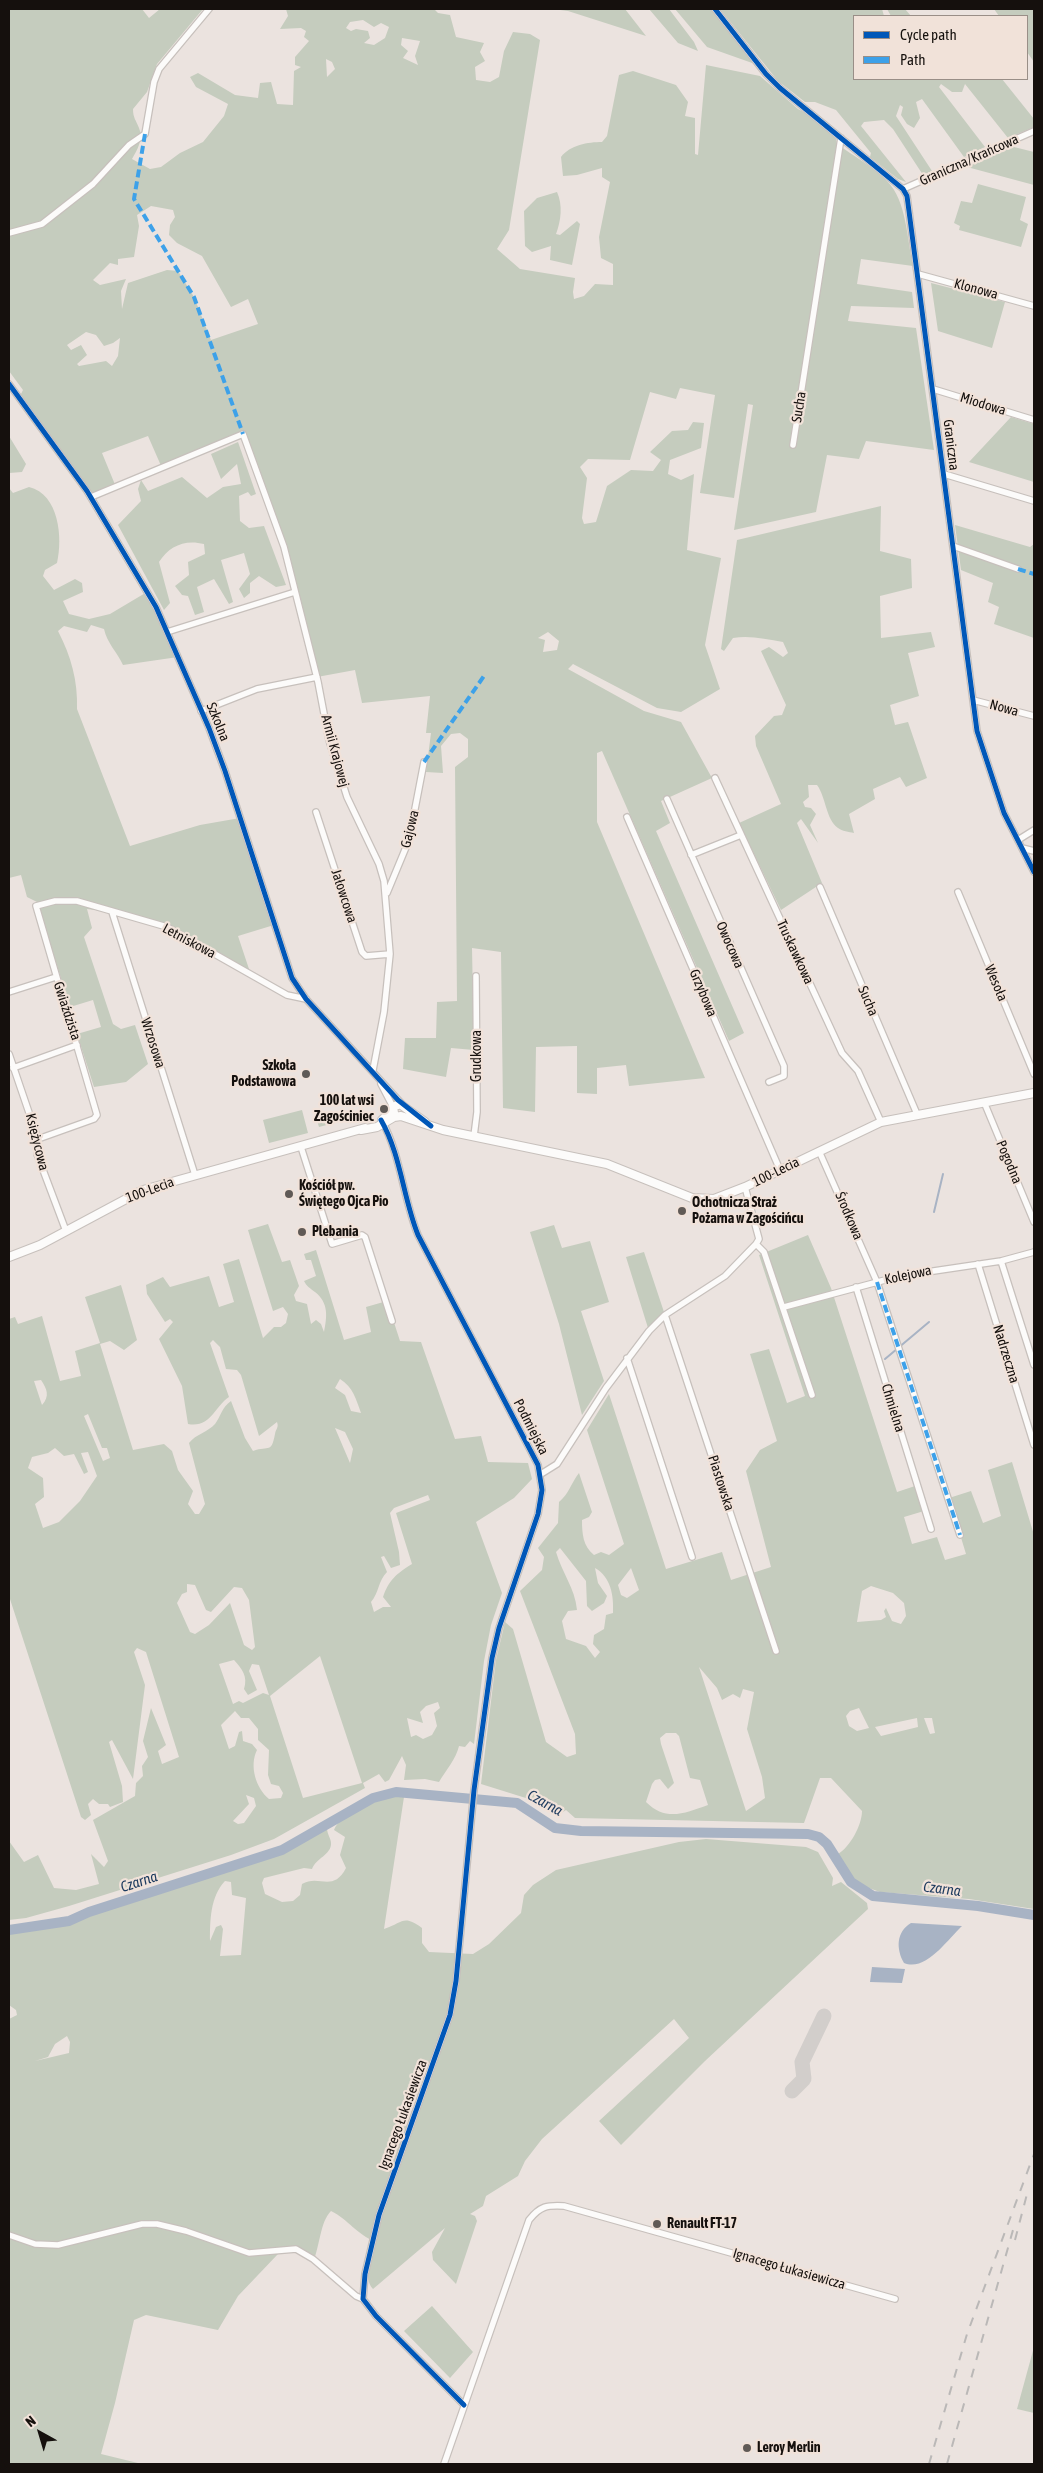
<!DOCTYPE html>
<html>
<head>
<meta charset="utf-8">
<style>
	body { margin:0 }
	#map { position:relative; width:1043px; height:2473px; overflow:hidden; background:#ebe3df; font-family:"Asap Condensed",sans-serif }
	canvas { display:block }
	.frame { position:absolute; inset:0; border:10px solid #15100d; pointer-events:none }
	.legend { position:absolute; left:853px; top:15px; width:175px; height:65px; box-sizing:border-box; background:#f1e2d9; border:1px solid #998e87; margin:0; padding:6px 9px; list-style:none; font-size:15px; color:#15100d }
	.legend li { display:flex; align-items:center; gap:10px; height:25px }
	.legend b { width:25px; border:1px solid #998e87 }
	.north { position:absolute; left:15px; top:2408px; width:50px; height:50px; -webkit-text-stroke:4px #f1e2d9; paint-order:stroke; rotate:321deg; font-size:14px; font-weight:700; line-height:20px; text-align:center; color:#15100d }
	.north::after { content:''; display:block; margin:auto; width:18px; height:22px; background:#15100d; clip-path:polygon(50% 0,100% 100%,50% 72%,0 100%) }
</style>
</head>
<body>
<div id="map">
<canvas width="1043" height="2473"></canvas>
<div class="frame"></div>
<ul class="legend">
<li><b style="height:6px;background:#0057b8"></b>Cycle path</li>
<li><b style="height:6px;background:#3da1e9"></b>Path</li>
</ul>
<div class="north">N</div>
</div>
<script>
const c = document.querySelector('canvas').getContext('2d');
c.lineJoin = 'round';
function fillPath(path, color) {
  c.fillStyle = color;
  c.fill(path, 'evenodd');
}
function trace(path, color, width, dash) {
  c.strokeStyle = color;
  c.lineWidth = width;
  c.lineCap = dash ? 'butt' : 'round';
  c.setLineDash(dash || []);
  c.stroke(path);
}
function drawText(font, color, halo, rows, align = 'center') {
  c.font = font + ' "Asap Condensed",sans-serif';
  c.lineWidth = 4.5;
  c.setLineDash([]);
  c.textBaseline = 'middle';
  c.strokeStyle = halo;
  c.fillStyle = color;
  for (const [text, x, y, turn = 0] of rows) {
    c.save();
    c.translate(x, y);
    c.rotate((+turn || 0) * Math.PI / 180);
    c.textAlign = isNaN(turn) ? turn : align;
    if (halo) c.strokeText(text, 0, 0);
    c.fillText(text, 0, 0);
    c.restore();
  }
}
fillPath(new Path2D(`
	M9 9H142L149 18 160 9H203L157 64 147 92 133 109C133 118 136 120 139 128 144 139 137 150 132 159L150 169 161 167 180 153 203 142 224 116 228 104 196 87 190 77 198 73 235 95 258 98 260 83 271 82 277 104 293 105 294 71 301 67 295 65V57L309 41 304 37 306 31 301 28 280 29 288 16 286 9H434L438 13 450 15 456 37 484 43 480 52 485 61 475 67 476 80 490 82 499 77 504 51 513 32 530 34 540 40 509 230 497 249 520 269 575 278 573 292 574 299 584 296 595 284 613 285V264L601 258 599 237 610 182 602 177V168L577 175 563 176 561 157C570 145 588 142 602 142L607 136 619 75 633 71 676 85 688 102 685 116 695 118V154L698 155 706 65 760 76 798 109 813 117 836 139 837 144C854 156 873 167 887 181 907 201 907 240 913 266L861 259 857 284 912 292 914 308 851 306 848 321 916 328 934 450 866 441 859 459 827 455 816 512 734 530 753 405 748 404 734 498 700 493 715 395 680 388 676 399 650 392 630 460 588 459 580 467 587 478 582 518 584 524 596 522 607 486 631 470 653 471 661 460 650 452 672 431 688 430 693 422 704 423 701 448 670 460 668 474 681 480 694 474 687 550 721 558 705 645 720 689 681 712 657 708 573 664 568 669 644 711 681 722 712 778 661 801 670 823 656 831 744 1033 729 1041 602 751 597 753V822L705 1078 629 1086 626 1065 597 1068V1094L577 1093V1046L536 1047 535 1112 503 1108 501 952 472 948 474 1050 451 1048 446 1077 403 1069 405 1038H436L437 1002 457 1001 455 767 468 757V739L460 733 451 734 441 746 443 773 426 772 431 733H426L430 696 362 703 355 670 317 677 284 547 243 434 162 468 148 436 102 453 116 487 91 497 19 398 23 390 9 371ZM363 20 374 27 381 23 389 27 385 38 374 45 364 43 370 38 368 31 356 29 351 31 346 28 350 22ZM402 38 420 41 415 56 418 65 403 58 408 51 401 45ZM326 59 332 62 335 69 327 77ZM151 206 173 210 175 217 170 225 169 235 177 243 202 256 231 307 248 299 258 324 211 340 194 297 178 271 167 270 128 283 122 309 121 291 126 279 100 285 93 280 110 263 118 265V259L134 257 139 226 137 215ZM86 332 96 335 104 346 113 343 120 338 118 356 112 366 106 361 79 366 77 364 87 355 81 345 71 350 67 345ZM548 632 559 641 557 650 543 652 545 640 538 638Z
	M553 9H625L646 36 568 11Z
	M649 9H669L694 42 698 51 678 43Z
	M675 9H711L755 64 707 47Z
	M720 9H882L884 16H854V79H1002L1034 119V127L1008 138 965 84 962 92H952L941 84 939 87 985 147 964 157 922 99 916 102 920 118 914 128 907 124 901 115 903 107 900 105 896 116 932 171 923 175 893 129 884 120 864 122 861 126 906 182 898 179 870 157 871 153 836 110 815 102H805L778 81Z
	M887 9H905L911 16H891Z
	M994 9H1034V62L1027 52V16H999Z
	M1010 146 1034 152V185L967 167Z
	M978 184 1026 197 1020 220 1028 224 1021 247 959 230 960 226 954 223 961 201 972 203Z
	M557 192C563 205 561 221 556 234L560 235 577 221 580 224 572 265 550 260 551 246 532 252 525 246 524 211 537 198Z
	M931 283 1005 302 992 348 938 331Z
	M1011 417 1034 424V482L969 462Z
	M9 436 26 464 22 472 9 473Z
	M238 442 256 494 251 496 248 492 239 496 240 521 249 528 264 526 286 585 276 587 259 576 250 583V593L244 598 239 589 250 574 244 553 221 560 233 602 229 604 214 579 197 587 204 612 195 615 188 596 182 595 175 586 189 575 188 562 205 554 204 544C185 539 169 546 159 562L170 603 164 610 118 525 141 501 138 489 141 480 148 491 182 477 207 498 223 487 241 484 237 464 221 479 211 454Z
	M29 487C59 494 63 538 57 563L45 570 43 576 54 590 75 579 82 583 83 592 63 601 69 614 89 619 110 614 147 592 178 657 123 665C117 652 107 643 104 629L91 625 87 632 64 626 58 631C71 656 78 681 77 709L130 846 200 825 240 818 274 925 238 936 251 975 167 927 112 912 87 909 92 928 84 937 113 1024 121 1029 135 1025 148 1064 126 1082 94 1087 77 1034 101 1027 93 1000 70 1007 37 902 27 897 21 875 9 878V488L13 493Z
	M881 506 880 551 911 559 912 588 880 596 881 638 931 632 935 647 908 653 919 696 890 705 895 725 908 722 927 778 906 787 900 777 873 789 875 799 849 814 854 833C849 832 842 831 838 828 826 820 826 797 817 785H808L809 797 803 802 805 807 811 808 816 814 810 825 818 843 801 819 797 823 822 883 781 910 739 823 781 804 756 746 755 736 774 716 782 715 786 705 761 651 769 647 783 657 788 653 783 642C766 639 749 635 733 638L724 651 721 649 737 540Z
	M955 525 1030 547 1034 544V638L994 624 999 607 988 602 993 583 961 570Z
	M302 1110 308 1133 269 1143 263 1120Z
	M335 1112 338 1122 319 1127 316 1117Z
	M268 1224 282 1262 290 1260 299 1286 294 1295 296 1301 307 1304 311 1324 316 1320 321 1324 324 1332C327 1317 329 1303 315 1292 310 1288 307 1287 304 1281L316 1276 311 1260H306L304 1254 316 1250 344 1340 371 1332 366 1307 387 1301 400 1341 421 1342 455 1439 481 1436 488 1462 528 1463 532 1479 514 1498 476 1522 502 1593 491 1625 484 1661 474 1744 470 1741 465 1747 459 1746C456 1759 446 1770 439 1782L425 1779 404 1780 406 1765 402 1756 389 1780 385 1782 379 1774 363 1783 365 1788 274 1839 231 1855 69 1906 26 1918 9 1920V1841L24 1862 38 1855 54 1888 76 1890 99 1884 91 1854 104 1867 108 1861 93 1820 135 1796 136 1783 143 1776 142 1766 148 1757 143 1741 151 1708 166 1745 158 1751 162 1764 179 1757 146 1652 137 1648 134 1652 145 1685 133 1779 112 1740 109 1742 122 1786 123 1802 110 1807 108 1804H99L93 1799 88 1804 91 1815 85 1820 81 1817 9 1596V1319L15 1317 18 1324 42 1316 60 1381 81 1376 75 1351 100 1343 85 1297 121 1285 137 1340 124 1350 110 1341 100 1344 133 1450 164 1444 172 1451 178 1470 193 1491 188 1504 195 1514H199L205 1504 189 1443C196 1434 208 1432 215 1424 221 1416 222 1407 231 1401L245 1438 253 1451C270 1445 271 1454 275 1434 276 1428 279 1428 277 1422L259 1436 241 1375 237 1370 226 1369 220 1347 213 1340 210 1343 229 1397C214 1407 211 1428 188 1424L182 1386 159 1339 173 1322 170 1319 165 1322 147 1294 146 1285 163 1277 170 1287 209 1276 219 1307 234 1302 223 1264 239 1259 263 1338 274 1327H281L286 1323 288 1314 283 1307 273 1311 251 1240 248 1230ZM340 1379C353 1387 356 1399 361 1413L351 1411 345 1395 335 1388ZM41 1380C47 1389 50 1396 42 1405L34 1381ZM88 1414 102 1448H107L110 1458 103 1461 84 1416ZM335 1428 345 1432 353 1449 350 1463ZM55 1448 64 1456 74 1454 84 1474 88 1472 81 1453 88 1452 97 1476 80 1501 59 1522 43 1528 35 1504 44 1497 43 1478 28 1468 32 1457 48 1453ZM428 1495 430 1500 396 1513 412 1564C396 1574 389 1580 383 1597L391 1607H383L374 1612 371 1602C379 1593 378 1581 387 1572L381 1557 384 1556 391 1568 400 1565 399 1552 390 1513 394 1508ZM187 1584 195 1585 206 1610 211 1612 234 1587 242 1588 249 1600 255 1647 252 1650 244 1645 230 1603 209 1625 195 1634 190 1632 177 1603 182 1594 187 1592ZM320 1656 362 1783 303 1798 270 1696ZM234 1660C242 1669 248 1676 244 1689L248 1695 257 1690 249 1671 252 1664 259 1665 269 1695 263 1693 243 1703 239 1701 233 1704 219 1664ZM438 1702 440 1708 434 1713 437 1726 432 1735 423 1739 416 1735 411 1737 407 1718 423 1723 420 1712 426 1706ZM235 1711 241 1718H249L258 1729V1740L269 1750 268 1775 271 1784 279 1786 283 1793 281 1798 269 1799C256 1788 249 1766 257 1750L252 1744 243 1741 242 1731 239 1732 235 1746 229 1749 221 1725ZM246 1795 254 1798 256 1806 244 1823 238 1824 233 1821 249 1804Z
	M554 1225 562 1248 590 1241 609 1302 581 1311 604 1381 582 1415 559 1324 530 1232Z
	M808 1235 831 1288 897 1492 915 1486 924 1511 904 1517 912 1544 937 1537 945 1560 966 1554 949 1498 971 1491 983 1523 1001 1516 988 1470 1012 1462 1034 1535V1909L969 1899 880 1892 852 1882 838 1854C850 1847 862 1825 862 1811L831 1778H820L804 1823 575 1818 566 1810 557 1816 529 1799 481 1784 496 1660 505 1622 513 1629 546 1742 567 1757 576 1754 575 1734 520 1591 542 1570 544 1557 538 1548 558 1523 559 1502C569 1494 571 1483 579 1473L592 1512 589 1517 582 1520C582 1534 583 1546 594 1555L601 1552 609 1555 624 1544 587 1430 609 1394 666 1569 722 1552 731 1580 771 1567 746 1471 760 1450 777 1441 750 1354 769 1349 787 1403 805 1396 759 1255ZM560 1548 586 1581 587 1606 592 1611 604 1603 607 1596 598 1583 595 1568C611 1577 614 1596 613 1613L606 1615 604 1629 594 1635 593 1644 600 1652 595 1658 586 1646 566 1639 562 1621 568 1611 577 1610C575 1588 562 1573 556 1552ZM631 1568 639 1590 627 1598 621 1595 618 1585ZM871 1586 893 1593 904 1603 906 1616 901 1624 892 1621 886 1608 884 1611 886 1617 881 1620 857 1622 862 1591ZM699 1667 717 1688 722 1700 733 1694 740 1698 743 1689 754 1692 747 1729 762 1777 765 1798 746 1811ZM859 1708 869 1728 857 1731 849 1726 846 1716 850 1711ZM917 1718 918 1727 881 1736 875 1727ZM924 1718H932L935 1733 930 1734ZM666 1733H676L679 1736 690 1778 700 1780 708 1805C685 1813 666 1822 646 1802L652 1784 655 1780 660 1779 668 1789 674 1783 661 1744 660 1738Z
	M644 1252 664 1312 648 1328 626 1257Z
	M386 1797H404L384 1929C403 1923 403 1914 422 1928V1943L429 1952 473 1954 489 1944 521 1913 524 1895 533 1885 556 1870 679 1842 706 1839 806 1847 818 1852 833 1878 832 1886 841 1882 867 1903 868 1909 705 2061 621 2145 599 2121 689 2038 674 2019 542 2139 525 2161 518 2176 486 2196 483 2206 470 2214 475 2216 477 2221 456 2284 433 2260 432 2252 445 2228 373 2289C362 2278 373 2255 376 2242 356 2234 349 2220 331 2211 320 2222 320 2246 313 2262L292 2251 278 2254 238 2296 218 2330 146 2315 134 2320 115 2403 101 2454 142 2464H9V2019L17 2015 16 2010 9 2005V1933L70 1923 90 1914 279 1854 327 1828C327 1834 331 1839 331 1843 332 1854 315 1859 312 1869L304 1868 264 1878 262 1883 265 1894 282 1902 293 1901 300 1895 302 1884C319 1874 333 1893 346 1868L340 1855 345 1837 334 1830C339 1815 372 1802 386 1797ZM225 1881 231 1882 232 1895 246 1898 241 1955 220 1956 223 1929 221 1925 216 1927 210 1941C210 1921 210 1897 225 1881ZM67 2036 70 2042 69 2053 35 2061 48 2057 55 2044Z
	M432 2306 473 2352 450 2378 404 2331Z
	M1034 2347V2413L1017 2409Z`), '#c5ccbe');
fillPath(new Path2D(`
	M911 1923 962 1926C947 1940 926 1972 904 1963 896 1949 896 1932 911 1923Z
	M872 1967 905 1969 902 1983 870 1982Z`), '#a8b3c4');
trace(new Path2D(`
	M934 1212 943 1174
	M885 1359 929 1322`), '#a8b3c4', 2);
trace(new Path2D(`
	M9 1930 69 1921 89 1912 282 1850 373 1798 396 1792 517 1803 555 1828 581 1831 808 1834 819 1837 827 1844 851 1882 873 1896 978 1906 1034 1915`), '#a8b3c4', 10);
trace(new Path2D(`
	M792 2091 804 2079 802 2062 824 2016`), '#d2cecb', 15);
const street = new Path2D(`
	M715 9 766 74 780 88 903 189 907 196 977 731 1004 813 1034 872
	M903 189 1034 131
	M9 233 42 224 93 184 129 145 145 134 154 82 159 69 209 9
	M918 274 1034 306
	M9 384 87 491 156 607 209 728 225 771 292 978 306 999 402 1104
	M933 389 1034 420
	M793 445 841 138
	M944 474 1034 501
	M91 497 243 434 284 547 318 682 329 740 347 797 379 864 384 881 390 954 384 1012 373 1070
	M953 546 1018 569
	M167 632 295 592
	M973 700 1034 716
	M201 711 257 689 317 677
	M715 778 842 1053 858 1071 881 1122
	M667 799 784 1066V1076L769 1082
	M316 812 362 952 366 956 390 954
	M627 817 780 1170
	M1018 840 1034 830
	M1022 848 1034 851
	M691 855 741 835
	M820 887 917 1114
	M958 892 1034 1074
	M387 893 409 840 424 762
	M112 912 195 1175
	M9 992 56 977
	M9 1054 38 1139 37 1154 66 1231
	M13 1068 77 1045
	M381 1084 393 1107
	M984 1102 1034 1222
	M382 1121C401 1156 403 1198 418 1235L538 1465 542 1490 538 1514 499 1628 492 1658 474 1790 456 1981 450 2015 379 2215 365 2274 363 2299 376 2316 464 2405
	M474 1136 477 1112 476 976
	M38 1139 94 1119 97 1115 36 906 55 901H77L167 927 287 995 306 999
	M301 1147 332 1244 362 1235 365 1237 392 1321
	M819 1151 877 1282 960 1535
	M756 1244 764 1252 812 1395
	M1001 1261 1034 1365
	M978 1264 1034 1445
	M856 1287 931 1529
	M784 1307 900 1276 1001 1261 1034 1252
	M665 1315 776 1651
	M627 1358 692 1557
	M541 1474 557 1464 606 1388 649 1331 665 1315 725 1276 756 1244 759 1239 745 1187
	M9 2235 35 2244 58 2245 142 2224H157L186 2231 249 2253 296 2249 313 2259 356 2296 363 2299
	M444 2464 529 2220C540 2206 547 2205 564 2206L895 2299`);
const secondary = new Path2D(`
	M394 1113 393 1107 400 1104 425 1122
	M382 1120 393 1110
	M361 1130 377 1127 394 1117 401 1116 443 1130 607 1164 692 1198 714 1199 745 1187 881 1122 1034 1093
	M9 1257 40 1245 143 1190 365 1128`);
trace(street, '#c7c0bc', 8);
trace(secondary, '#c7c0bc', 10);
trace(street, '#fcfbfa', 5.5);
trace(secondary, '#fcfbfa', 8);
trace(new Path2D(`
	M1015 2240 1027 2194
	M929 2464 967 2334 1034 2154
	M947 2464 1013 2230`), '#bab8b7', 2, [9, 9]);
trace(new Path2D(`
	M145 134 134 199 194 297 243 434
	M1018 569 1034 574
	M424 762 484 676
	M877 1282 960 1535`), '#3da1e9', 4, [8, 4]);
trace(new Path2D(`
	M715 9 766 74 780 88 903 189 907 196 977 731 1004 813 1034 872
	M9 384 87 491 156 607 209 728 225 771 292 978 306 999 398 1100 431 1126
	M381 1120C401 1155 403 1198 418 1235L538 1465 542 1490 538 1514 499 1628 492 1658 474 1790 456 1981 450 2015 379 2215 365 2274 363 2299 376 2316 464 2405`), '#0057b8', 5);
for (const [x, y, r, color] of [
	[306,1074,5,"#605a56"],
	[384,1109,5,"#605a56"],
	[289,1194,5,"#605a56"],
	[682,1211,5,"#605a56"],
	[302,1232,5,"#605a56"],
	[657,2224,5,"#605a56"],
	[747,2448,5,"#605a56"]
]) {
  const dot = new Path2D();
  dot.arc(x, y, r, 0, 2 * Math.PI);
  c.fillStyle = color;
  c.fill(dot);
  trace(dot, '#f1e2d9', 2);
}
drawText('14px', '#15100d', '#f1e2d9', [
	["Graniczna/Krańcowa",969,160,-24],
	["Klonowa",976,289,15],
	["Miodowa",983,404,17],
	["Sucha",799,407,-81],
	["Graniczna",951,445,83],
	["Nowa",1004,708,15],
	["Szkolna",218,722,68],
	["Armii Krajowej",335,751,75],
	["Gajowa",410,829,-76],
	["Jałowcowa",344,896,72],
	["Letniskowa",189,941,28],
	["Owocowa",730,945,66],
	["Truskawkowa",795,952,65],
	["Wesoła",996,983,67],
	["Grzybowa",703,993,67],
	["Sucha",868,1001,67],
	["Gwiaździsta",67,1011,72],
	["Wrzosowa",153,1043,72],
	["Grudkowa",477,1056,-90],
	["Księżycowa",37,1142,76],
	["Pogodna",1009,1162,67],
	["100-Lecia",776,1172,-26],
	["100-Lecia",150,1190,-20],
	["Środkowa",849,1216,67],
	["Kolejowa",908,1275,-12],
	["Nadrzeczna",1006,1354,73],
	["Chmielna",893,1408,73],
	["Podmiejska",531,1427,63],
	["Piastowska",721,1483,72],
	["Ignacego Łukasiewicza",403,2115,-70],
	["Ignacego Łukasiewicza",789,2269,16]
]);
drawText('bold 14px', '#15100d', '#f1e2d9', [
	["Szkoła",296,1066,"right"],
	["Podstawowa",296,1082,"right"],
	["100 lat wsi",374,1101,"right"],
	["Zagościniec",374,1117,"right"],
	["Kościół pw.",299,1186],
	["Świętego Ojca Pio",299,1202],
	["Ochotnicza Straż",692,1203],
	["Pożarna w Zagościńcu",692,1219],
	["Plebania",312,1232],
	["Renault FT-17",667,2224],
	["Leroy Merlin",757,2448]
], 'left');
drawText('italic 15px', '#1c3a5e', '#f1e2d9', [
	["Czarna",545,1803,29],
	["Czarna",139,1882,-18],
	["Czarna",942,1889,7]
]);
</script>
</body>
</html>
